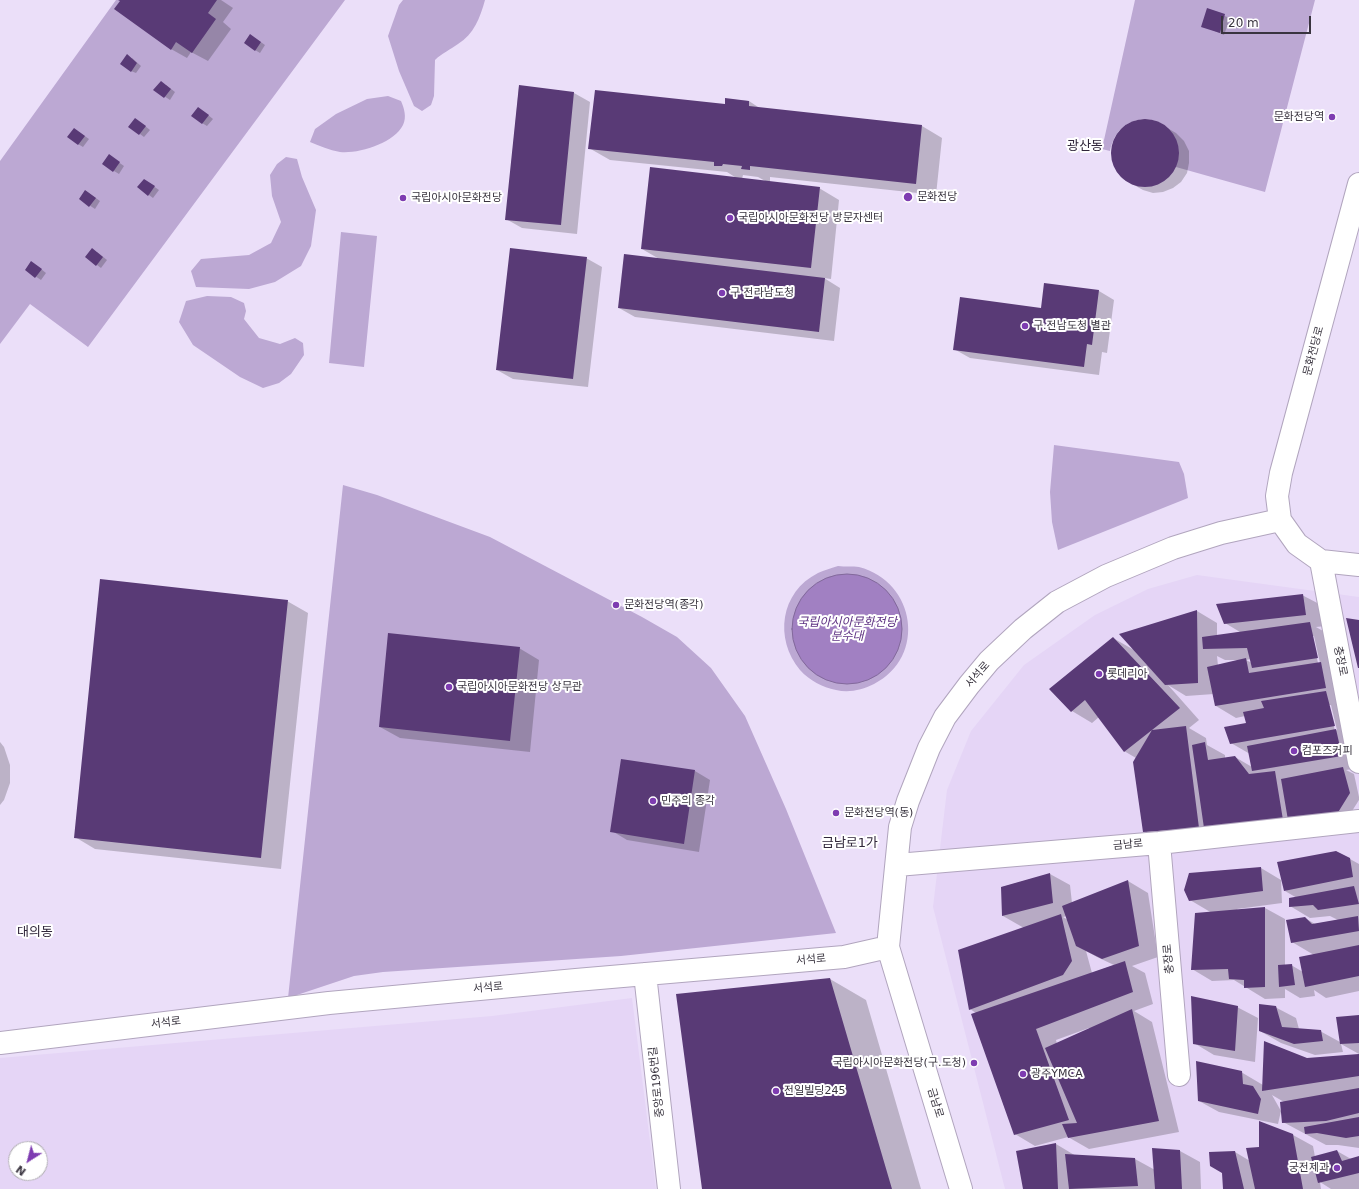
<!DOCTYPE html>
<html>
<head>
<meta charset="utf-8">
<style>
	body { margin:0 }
	#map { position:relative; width:1359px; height:1189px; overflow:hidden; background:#ebdff9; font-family:"DejaVu Sans",sans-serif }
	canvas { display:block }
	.north { position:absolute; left:8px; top:1141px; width:40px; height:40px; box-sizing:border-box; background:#fff; border:1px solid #b0aeb2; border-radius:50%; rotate:216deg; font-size:11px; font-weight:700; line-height:16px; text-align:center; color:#39343f }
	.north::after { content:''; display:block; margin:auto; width:14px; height:18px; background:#7e3cb1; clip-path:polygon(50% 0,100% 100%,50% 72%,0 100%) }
	.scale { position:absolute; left:1221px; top:16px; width:90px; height:18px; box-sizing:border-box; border:2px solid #39343f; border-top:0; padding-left:5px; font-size:12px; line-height:14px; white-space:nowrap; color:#39343f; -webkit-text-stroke:3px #fff; paint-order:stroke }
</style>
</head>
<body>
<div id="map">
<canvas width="1359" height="1189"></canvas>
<div class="north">N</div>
<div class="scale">20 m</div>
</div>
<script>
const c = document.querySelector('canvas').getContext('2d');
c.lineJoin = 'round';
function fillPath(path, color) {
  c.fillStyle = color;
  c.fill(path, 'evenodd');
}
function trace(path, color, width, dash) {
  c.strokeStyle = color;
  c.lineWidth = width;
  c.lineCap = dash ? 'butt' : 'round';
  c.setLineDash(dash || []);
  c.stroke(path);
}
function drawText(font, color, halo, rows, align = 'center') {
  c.font = font + ' "DejaVu Sans","Noto Sans KR",sans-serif';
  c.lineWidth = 4;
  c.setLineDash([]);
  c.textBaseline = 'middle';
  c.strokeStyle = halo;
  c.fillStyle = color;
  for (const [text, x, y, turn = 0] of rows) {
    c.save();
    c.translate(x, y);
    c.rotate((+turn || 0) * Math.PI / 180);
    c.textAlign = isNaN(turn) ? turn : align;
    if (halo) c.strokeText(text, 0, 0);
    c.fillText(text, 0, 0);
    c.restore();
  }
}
fillPath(new Path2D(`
	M1197 575 1359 597V1189H1005L933 907 947 790 971 731 1024 665 1095 615 1148 589Z
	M632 998 656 1189H0V1058L492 1016ZM16 1149H40V1173H16Z`), '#e5d5f6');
fillPath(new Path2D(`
	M116 0H345L88 347 30 304 0 344V161Z
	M403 0H485C480 18 474 34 458 44 450 50 442 53 435 60L434 96 431 105 422 111 414 106 399 71 388 36 399 5Z
	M1135 0H1315L1265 192 1176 167C1190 114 1120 100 1110 151L1102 149Z
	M388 96 401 101C404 108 407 117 403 125 394 143 359 154 340 152 329 150 320 146 310 142L315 129 336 114 367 99Z
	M286 157 297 159 302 177 316 210 311 246 301 266 275 282 249 289 196 287 191 271 201 259 249 255 271 243 281 222 272 196 270 175 277 164Z
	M341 232 377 236 364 367 329 363Z
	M207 296 231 297 244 303 246 311 244 319 259 338 280 344 295 338 303 343 304 355 291 374 279 383 263 388 240 377 193 345 179 322 186 301Z
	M1054 445 1179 462 1184 474 1188 498 1058 550 1052 522 1050 492Z
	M343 485 377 495 490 537 642 617 677 637 711 668 745 716 786 809 836 933 621 956 383 972 354 976 288 998Z
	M838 566C845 567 853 566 859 567 916 582 927 657 874 684 862 690 849 693 836 690 822 687 810 681 800 670 774 639 780 592 818 573 824 570 832 568 838 566ZM842 575C864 576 873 580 890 595L793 640C792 602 806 584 842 575Z`), '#bca8d3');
const water = new Path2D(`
	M792 629a55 55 0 1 1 110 0a55 55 0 1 1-110 0Z`);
fillPath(water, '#a180c2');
trace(water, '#82699b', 1);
fillPath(new Path2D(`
	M120 0H221L233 8 223 22 231 29 208 61 191 52 187 58 171 49Z
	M1208 10 1230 18 1224 35 1203 26Z
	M255 38 265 45 260 53 255 50Z
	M132 58 141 66 136 73 131 71Z
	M166 85 175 92 170 100 155 90Z
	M519 86 574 93 590 102 577 234 522 228 506 219Z
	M726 99 749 101 761 109 922 126 942 138 936 195 770 177V182L819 188 839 200 831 279 824 278 840 288 834 341 635 317 619 308 661 260 642 249 738 179 727 172 610 160 589 148 726 105ZM743 175 758 177 767 182 742 179Z
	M203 111 213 119 207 126 202 123Z
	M1144 119 1155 121 1176 133 1184 141 1189 151V163L1187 173 1181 182 1173 188 1163 192 1153 193 1143 190 1123 179 1117 171 1113 161 1111 151 1116 136 1123 127 1133 122Z
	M140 122 150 130 144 137 140 134Z
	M79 132 89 139 83 147 78 144Z
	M114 159 124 166 119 174 114 171Z
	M149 183 159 190 153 198 149 195Z
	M86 191 100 201 95 209 80 199Z
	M97 252 107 260 101 268 97 265Z
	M586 258 602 267 588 387 513 379 497 370Z
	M36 265 46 273 41 280 26 270Z
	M1099 291 1114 300 1107 353 1102 352 1099 375 970 358 954 349 1042 309Z
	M1302 595 1323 606 1326 626 1316 627 1330 635 1359 768 1346 770 1354 774 1359 797V800L1347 819 1164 843 1144 831 1136 758 1124 751 1099 717 1092 723 1072 711 1050 689 1113 638 1134 650 1197 611 1217 623V636L1240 632 1225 623ZM1312 636H1314L1320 663H1318ZM1217 656 1225 660H1239L1218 666ZM1251 659 1252 663 1246 660ZM1168 685 1186 696 1214 694 1216 706 1236 718 1245 716 1247 723 1231 743 1250 754 1252 767 1235 757 1225 758V755L1207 745 1206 738 1189 728 1199 720ZM1329 705H1331L1337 730 1335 731Z
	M287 601 308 613 281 869 95 849 75 837Z
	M519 648 539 660 530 752 400 738 380 727Z
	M0 742 4 747 10 765V783L4 800 0 805Z
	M695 771 710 780 699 852 627 840 612 831Z
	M1350 859 1359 864V991L1326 998 1314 990 1315 996 1300 998 1285 989V998L1265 999 1234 980 1212 981 1192 969 1212 913 1190 900 1261 868 1281 880 1282 903 1237 909 1238 910 1265 908 1285 919V965H1291L1303 972 1314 955 1292 942 1305 918 1315 924 1338 920 1330 916 1310 918 1290 906 1297 898 1285 891Z
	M1050 874 1070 885 1072 903 1128 881 1148 893 1158 957 1132 966 1145 973 1153 1004 1134 1011 1152 1022 1179 1132 1089 1149 1068 1137 1035 1146 1015 1134 976 1013 970 1009 1024 928 1003 916 1002 887ZM1067 916 1068 920 1063 917ZM1086 951 1097 957 1114 965 1092 973ZM1089 1028 1090 1029 1057 1044 1056 1040Z
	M830 979 866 1000 921 1189H703Z
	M1237 1007 1258 1018 1255 1062 1214 1055 1194 1043Z
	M1275 1007 1296 1018 1299 1029 1320 1031 1340 1042 1359 1016V1054L1341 1044 1343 1052 1315 1055 1281 1043 1260 1031Z
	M1359 1055V1148L1338 1145H1326L1283 1122 1284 1102 1272 1095 1281 1111 1278 1124 1219 1112 1199 1101 1241 1072 1263 1085 1307 1059Z
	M1293 1135 1313 1146 1315 1157 1337 1151 1351 1159 1359 1157V1189H1331L1320 1182 1321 1189H1224L1235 1152 1250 1161 1260 1147Z
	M1056 1144 1076 1156 1135 1159 1155 1170 1180 1151 1200 1162 1201 1189H1024Z`), '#0003');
fillPath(new Path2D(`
	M118 0H217L208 13 216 19 192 53 176 42 171 50 114 9 120 1Z
	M1207 8 1225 14 1220 33 1201 27Z
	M250 34 261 42 255 51 244 43Z
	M127 54 137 63 131 72 120 64Z
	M161 81 171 89 164 98 153 90Z
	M519 85 574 92 561 225 505 220Z
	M595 90 725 104V98L749 101V106L922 125 916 184 750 166V170L741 169 742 166 723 164 722 166H714V162L588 149Z
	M198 107 209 115 202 124 191 116Z
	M135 118 146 126 139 135 128 127Z
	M1111 153a34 34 0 1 1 68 0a34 34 0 1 1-68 0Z
	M74 128 85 136 78 145 67 137Z
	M109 154 120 162 113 172 102 164Z
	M650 167 820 187 811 268 641 249Z
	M144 179 155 186 148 196 137 187Z
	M85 190 96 198 89 207 79 199Z
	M92 248 103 257 96 266 85 257Z
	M510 248 587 257 573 379 496 370Z
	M624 254 825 278 819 332 618 308Z
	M31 261 42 269 35 278 25 270Z
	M1044 283 1099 290 1092 345 1087 344 1084 367 953 350 960 297 1041 308Z
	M100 579 288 600 261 858 74 838Z
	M1303 594 1306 615 1224 624 1216 604Z
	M1197 610 1198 683 1165 685 1119 634Z
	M1346 618 1359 620V668H1358Z
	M1310 622 1318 658 1252 668 1247 648 1203 649 1202 637Z
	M388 633 520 647 510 741 379 727Z
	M1113 637 1180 708 1124 752 1085 700 1071 712 1049 689Z
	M1246 658 1249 673 1321 662 1326 688 1215 706 1207 667Z
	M1326 691 1335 726 1230 744 1224 727 1246 723 1243 712 1264 708 1261 701Z
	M1186 726 1199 828 1143 832 1133 762 1152 730Z
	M1336 729 1342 756 1252 771 1247 746Z
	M1205 742 1208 760 1235 756 1249 774 1275 771 1283 820 1204 828 1192 745Z
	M621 759 695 770 684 844 610 832Z
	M1343 767 1350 793 1337 814 1288 820 1281 779Z
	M1336 851 1350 858 1353 877 1284 891 1277 862Z
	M1261 867 1263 891 1189 901 1184 890 1189 873Z
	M1050 873 1053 903 1002 916 1001 887Z
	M1128 880 1139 946 1102 959 1076 946 1062 906Z
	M1354 886 1359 904 1318 910 1313 905 1289 907V898Z
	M1265 907V987L1244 988V980L1229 979 1228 969 1191 970 1195 913Z
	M1061 914 1072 961 1063 975 969 1010 958 950Z
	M1358 916 1359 931 1291 943 1286 920 1305 917 1312 924Z
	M1359 945V976L1305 987 1299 957Z
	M1125 961 1133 992 1036 1029 1069 1120 1014 1135 971 1014Z
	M1292 964 1295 985 1279 987 1278 965Z
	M830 978 892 1189H702L676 994Z
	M1191 996 1238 1006 1235 1051 1193 1044Z
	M1259 1004 1276 1006 1282 1027 1321 1030 1323 1041 1294 1044 1259 1031Z
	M1132 1009 1159 1121 1068 1138 1062 1124 1077 1123 1045 1048Z
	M1359 1015V1043L1340 1044 1336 1017Z
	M1264 1041 1307 1058 1359 1054V1076L1262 1091Z
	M1196 1061 1242 1071 1243 1084 1253 1086 1261 1099 1258 1114 1198 1101Z
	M1359 1088V1113L1326 1121 1282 1123 1280 1102Z
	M1359 1117V1136L1346 1138 1317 1133 1305 1134 1304 1127Z
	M1259 1121 1293 1134 1303 1189H1255L1246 1148 1259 1147Z
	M1056 1143 1058 1189H1023L1016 1151Z
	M1152 1148 1180 1150 1182 1189H1155Z
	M1337 1150 1342 1161 1359 1156V1173L1318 1183 1311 1157Z
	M1235 1151 1244 1189H1223L1222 1173 1210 1166 1209 1152Z
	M1065 1154 1135 1158 1138 1186 1069 1189Z`), '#593a76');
const minor = new Path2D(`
	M1280 520 1277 496 1281 473 1359 184
	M1280 520 1297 544 1321 561 1359 565
	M1321 561 1359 762
	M1159 843 1179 1075
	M897 865 1159 843 1359 821
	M645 974 669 1189
	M0 1043 329 1003 576 980 844 957 888 947
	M961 1189 888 947 900 827 908 801 929 748 945 717 969 685 989 661 1023 629 1057 602 1106 576 1173 548 1221 533 1280 520`);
trace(minor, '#b1a5be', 24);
trace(minor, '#fff', 22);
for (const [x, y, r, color] of [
	[1332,117,4,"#7e3cb1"],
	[908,197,5,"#7e3cb1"],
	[403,198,4,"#7e3cb1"],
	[730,218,4,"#7e3cb1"],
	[722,293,4,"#7e3cb1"],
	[1025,326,4,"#7e3cb1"],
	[616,605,4,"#7e3cb1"],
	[1099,674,4,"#7e3cb1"],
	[449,687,4,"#7e3cb1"],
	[1294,751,4,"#7e3cb1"],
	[653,801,4,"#7e3cb1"],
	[836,813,4,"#7e3cb1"],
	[974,1063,4,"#7e3cb1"],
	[1023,1074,4,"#7e3cb1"],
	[776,1091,4,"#7e3cb1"],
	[1337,1168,4,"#7e3cb1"]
]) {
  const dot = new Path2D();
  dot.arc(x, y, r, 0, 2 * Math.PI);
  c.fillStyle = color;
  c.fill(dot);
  trace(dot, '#fff', 1.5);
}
drawText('11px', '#39343f', '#fff', [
	["문화전당역",1324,117,"right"],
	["문화전당",917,197],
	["국립아시아문화전당",411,198],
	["국립아시아문화전당 방문자센터",738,218],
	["구 전라남도청",730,293],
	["구.전남도청 별관",1033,326],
	["문화전당역(종각)",624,605],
	["롯데리아",1107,674],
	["국립아시아문화전당 상무관",457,687],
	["컴포즈커피",1302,751],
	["민주의 종각",661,801],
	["문화전당역(동)",844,813],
	["국립아시아문화전당(구.도청)",966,1063,"right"],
	["광주YMCA",1031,1074],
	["전일빌딩245",784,1091],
	["궁전제과",1329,1168,"right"]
], 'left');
drawText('11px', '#39343f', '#fff', [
	["문화전당로",1314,351,-75],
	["충장로",1340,661,79],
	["서석로",978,675,-49],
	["금남로",1128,845,-5],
	["충장로",1169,959,-95],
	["서석로",811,960,-5],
	["서석로",488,988,-5],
	["서석로",166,1023,-7],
	["중앙로196번길",657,1082,-96],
	["금남로",935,1103,73]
]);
drawText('italic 12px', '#5e3283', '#fff', [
	["국립아시아문화전당",847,623],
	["분수대",847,637]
]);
drawText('13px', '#31273b', '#fff', [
	["광산동",1085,147],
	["금남로1가",850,844],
	["대의동",35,933]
]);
</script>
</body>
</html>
